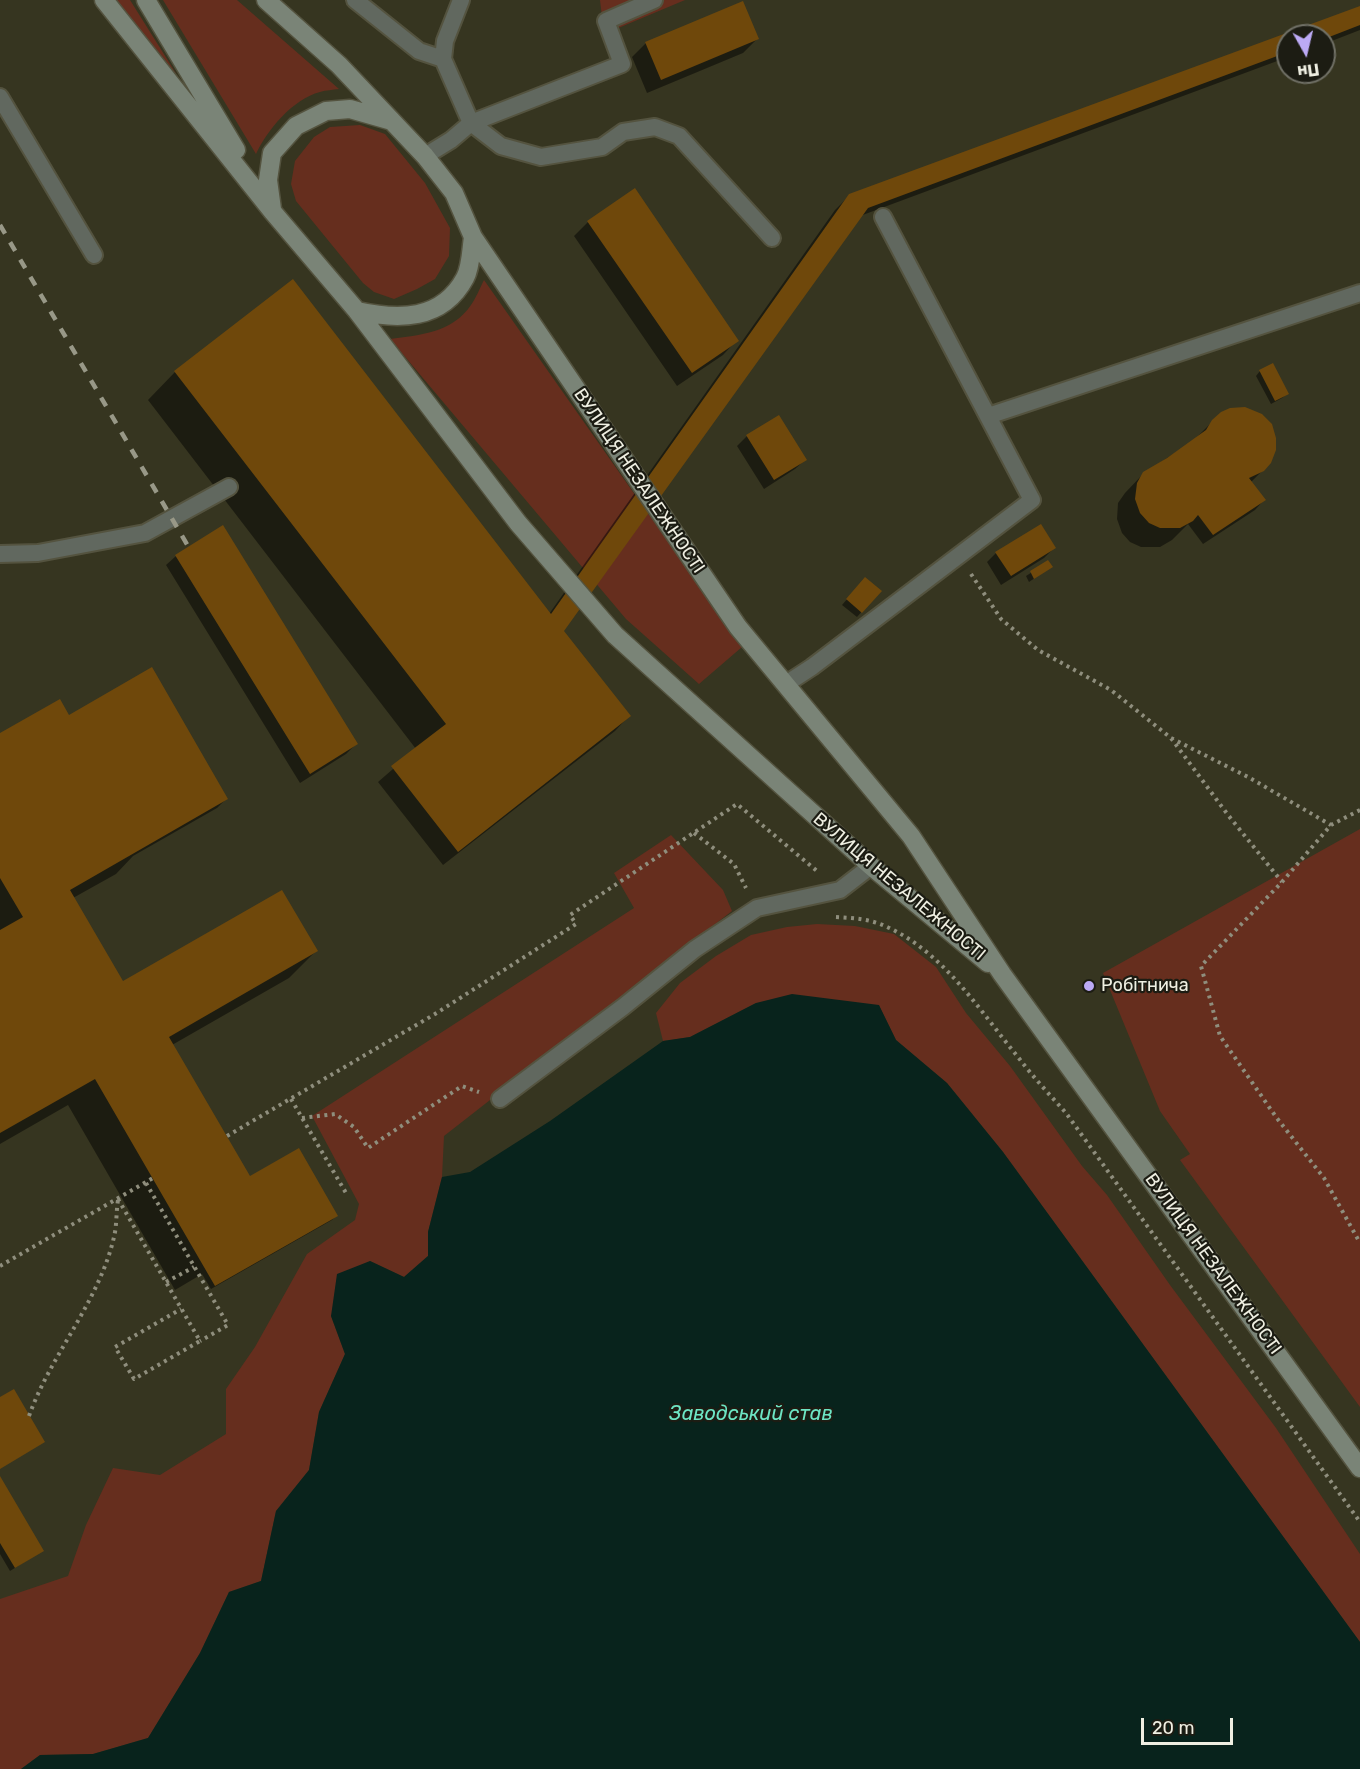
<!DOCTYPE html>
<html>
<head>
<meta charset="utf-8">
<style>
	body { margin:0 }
	#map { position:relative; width:1360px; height:1769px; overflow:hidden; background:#363520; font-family:Rubik,sans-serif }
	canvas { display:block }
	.north { position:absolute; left:1276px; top:24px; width:60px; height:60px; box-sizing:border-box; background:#1c1c13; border:2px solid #707066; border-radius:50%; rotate:172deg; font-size:16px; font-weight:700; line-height:24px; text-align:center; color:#efefe2 }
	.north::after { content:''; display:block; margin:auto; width:21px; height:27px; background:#bcaaf5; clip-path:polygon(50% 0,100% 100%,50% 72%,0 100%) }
	.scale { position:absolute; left:1141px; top:1718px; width:92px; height:27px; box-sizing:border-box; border:3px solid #efefe2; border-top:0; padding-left:8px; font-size:18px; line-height:21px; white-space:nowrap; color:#efefe2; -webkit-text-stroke:4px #1c1c13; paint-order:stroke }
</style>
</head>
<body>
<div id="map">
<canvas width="1360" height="1769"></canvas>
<div class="north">Пн</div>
<div class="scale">20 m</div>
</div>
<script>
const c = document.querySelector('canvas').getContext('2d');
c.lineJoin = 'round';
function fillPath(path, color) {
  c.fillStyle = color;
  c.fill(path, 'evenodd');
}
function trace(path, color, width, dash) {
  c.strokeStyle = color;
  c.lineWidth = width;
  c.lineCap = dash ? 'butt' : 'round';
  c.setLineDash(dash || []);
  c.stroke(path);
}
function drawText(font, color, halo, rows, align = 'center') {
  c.font = font + ' Rubik,sans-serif';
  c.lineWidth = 4.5;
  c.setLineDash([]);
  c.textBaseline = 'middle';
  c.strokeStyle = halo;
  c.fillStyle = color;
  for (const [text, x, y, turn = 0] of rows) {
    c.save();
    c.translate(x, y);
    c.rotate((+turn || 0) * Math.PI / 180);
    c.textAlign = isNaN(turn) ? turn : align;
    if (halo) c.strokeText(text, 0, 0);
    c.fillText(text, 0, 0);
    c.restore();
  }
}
fillPath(new Path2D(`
	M116 0H130L177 75Z
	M163 0H237L339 89C333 90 326 90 320 92 293 99 267 130 256 154Z
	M600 0H685L604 34Z
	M360 125 385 134 425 183 450 228 449 256 435 279 417 289 394 299 374 292 363 283 296 201 291 184 295 161 314 137 330 127Z
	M484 280 742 647 699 684 626 619 390 339C420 335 452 333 471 305 476 298 480 288 484 280Z
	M1360 829V1407L1180 1160 1190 1154 1160 1111 1103 973Z
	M671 835 723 890 732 911 444 1136 442 1177 428 1232V1256L404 1277 370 1261 331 1316 345 1354 319 1412 309 1470 276 1511 261 1581 229 1592 200 1653 148 1738 93 1754 40 1755 21 1769H0V1599L68 1576 86 1525 113 1468 160 1475 226 1434V1389L255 1347 307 1254 355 1220 359 1204 312 1116 634 908 614 873Z
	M817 924 855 926 894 934 936 967 966 1013 1010 1066 1082 1166 1107 1195 1170 1285 1276 1428 1360 1554V1642L1003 1152 947 1083 896 1040 879 1006 756 1003 690 1037 663 1041 656 1013 680 983 716 956 751 935 787 927Z`), '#662e1e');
fillPath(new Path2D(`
	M792 994 879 1005 896 1040 947 1083 1003 1152 1360 1642V1769H21L40 1755 93 1754 148 1738 200 1653 229 1592 261 1581 276 1511 309 1470 319 1412 345 1354 331 1316 337 1274 370 1261 404 1277 428 1256V1232L442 1177 470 1172 550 1121 663 1041 690 1037 756 1003Z`), '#08231c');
fillPath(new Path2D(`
	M1360 8V30L1324 44V36H1288V57L860 216 563 631 629 716 615 731 443 865 378 782 416 749 148 400 175 372 293 281 549 614 835 210 850 195Z
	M757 39 743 53 647 93 632 57 646 43Z
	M588 222 737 340 723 355 677 386 574 236Z
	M1260 371 1287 394 1282 398 1271 404 1256 376Z
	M1213 421 1263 470 1251 482 1264 500 1255 510 1203 544 1188 524 1172 540 1160 547H1141L1130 542 1122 533 1117 519 1118 503 1125 493 1144 473 1193 441Z
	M747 436 805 460 795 469 764 489 737 446Z
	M1054 548 1044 558 1001 585 987 562 996 553Z
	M176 556 356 744 346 754 300 783 166 565Z
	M1048 562 1051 567 1029 582 1026 576Z
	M861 583 880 591 857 617 842 605Z
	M68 717 226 799 217 808 133 856 116 874 73 898 122 983 316 951 289 978 172 1045 250 1179 336 1216 332 1220 211 1289 202 1274 175 1290 68 1105 0 1144V734Z
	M0 1479 42 1551 10 1571 0 1554Z`), '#0007');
fillPath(new Path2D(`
	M743 1 759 39 661 80 645 42Z
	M1360 6V25L1324 39V36H1288V52L868 208 564 631 631 716 458 852 391 766 446 724 174 371 293 279 551 614 849 194Z
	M635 188 739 341 692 373 587 221Z
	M1273 363 1289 394 1275 401 1259 370Z
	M1245 407 1262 414 1272 424 1276 438V450L1271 463 1264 471 1249 478 1266 500 1213 535 1198 515 1193 521 1180 528H1160L1149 523 1140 513 1135 499 1137 483 1143 472 1167 458 1206 430 1212 420 1221 412 1230 408Z
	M779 415 807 460 774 480 746 435Z
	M1041 524 1056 548 1011 576 995 552Z
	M223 525 358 744 310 774 175 555Z
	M1048 560 1053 567 1034 579 1030 571Z
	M865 577 882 591 862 613 846 599Z
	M152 667 228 799 70 890 123 981 282 890 318 951 169 1037 250 1176 299 1148 338 1216 215 1286 95 1079 0 1133V930L23 917 0 878V733L60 699 69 715Z
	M14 1389 45 1442 0 1469V1397Z
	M0 1476 44 1551 15 1568 0 1543Z`), '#6f480b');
const lane = new Path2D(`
	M355 0 419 51 443 59
	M0 97 94 255
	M471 123 501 146 541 157 602 147 623 132 655 127 679 136 772 238
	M471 123 622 64 606 21 654 0
	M425 156 451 140 471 123 443 59 445 41 461 0
	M988 416 1360 293
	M0 554 38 553 145 533 229 487
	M786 684 812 667 1032 500 883 217
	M500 1099 623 1007 695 949 757 908 840 890 871 866`);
const secondary = new Path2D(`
	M104 0 272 211 357 311 518 523 615 635 871 866 988 963
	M146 0 236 150
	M266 0 339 65 425 156 454 193 473 237 738 627 911 836 1002 974 1360 1468
	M272 209 268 180 272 153 296 126 326 111 350 109 392 121
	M357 311C398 320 442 321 465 278 471 267 471 250 473 237`);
trace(lane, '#54533f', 20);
trace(secondary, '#54533f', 21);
trace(new Path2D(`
	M971 574 1001 619 1038 650 1111 690 1171 738 1228 815 1282 882
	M1171 738 1248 777 1331 825
	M1360 810 1331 825 1282 882 1201 966 1220 1036 1276 1117 1324 1178 1360 1243
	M694 833 734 864 746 888
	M836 917C853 918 870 919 885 926 944 952 979 1010 1018 1057 1033 1077 1050 1095 1066 1113L1360 1522
	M291 1099 346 1193
	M302 1118 335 1114 354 1127 368 1148 462 1086 479 1092
	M227 1136 435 1014 576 924 570 915 737 804 817 871
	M146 1183 228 1325 200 1341
	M118 1199 200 1341 134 1379 115 1347 181 1309
	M0 1266 153 1178
	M166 1282 194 1267
	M29 1416C51 1354 99 1302 114 1237 117 1225 116 1212 118 1200`), '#8f8e7d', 4, [3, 4.5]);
trace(lane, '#61685f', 16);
trace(secondary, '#7a8477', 18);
trace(new Path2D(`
	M0 225 188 546`), '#989887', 4.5, [10, 10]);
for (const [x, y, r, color] of [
	[1089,986,6,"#bcaaf5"]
]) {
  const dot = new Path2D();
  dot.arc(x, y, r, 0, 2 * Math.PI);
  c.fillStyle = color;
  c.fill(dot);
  trace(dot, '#1c1c13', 2);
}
drawText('18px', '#efefe2', '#1c1c13', [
	["ВУЛИЦЯ НЕЗАЛЕЖНОСТІ",639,481,56],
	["ВУЛИЦЯ НЕЗАЛЕЖНОСТІ",899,887,40],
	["ВУЛИЦЯ НЕЗАЛЕЖНОСТІ",1213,1264,54]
]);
drawText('18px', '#efefe2', '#1c1c13', [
	["Робітнича",1101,986]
], 'left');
drawText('italic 20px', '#6de5c4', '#1c1c13', [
	["Заводський став",751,1414]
]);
</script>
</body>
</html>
